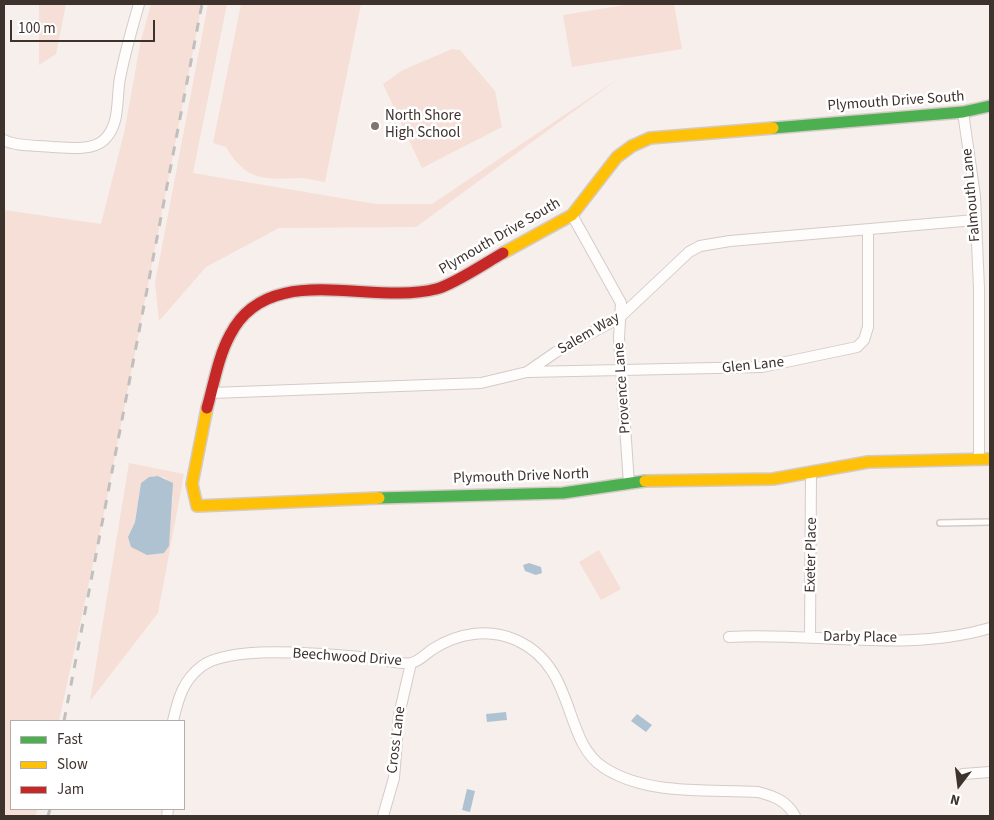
<!DOCTYPE html>
<html>
<head>
<meta charset="utf-8">
<style>
	body { margin:0 }
	#map { position:relative; width:994px; height:820px; overflow:hidden; background:#f6efec; font-family:"Source Sans 3",sans-serif }
	canvas { display:block }
	.frame { position:absolute; inset:0; border:5px solid #3e322d; pointer-events:none }
	.legend { position:absolute; left:10px; top:720px; width:175px; height:90px; box-sizing:border-box; background:#fff; border:1px solid #b2adab; margin:0; padding:6px 9px; list-style:none; font-size:15px; color:#3e322d }
	.legend li { display:flex; align-items:center; gap:10px; height:25px }
	.legend b { width:25px; border:1px solid #b2adab }
	.north { position:absolute; left:934px; top:760px; width:50px; height:50px; -webkit-text-stroke:4px #fff; paint-order:stroke; rotate:195deg; font-size:14px; font-weight:700; line-height:20px; text-align:center; color:#3e322d }
	.north::after { content:''; display:block; margin:auto; width:18px; height:22px; background:#3e322d; clip-path:polygon(50% 0,100% 100%,50% 72%,0 100%) }
	.scale { position:absolute; left:10px; top:20px; width:145px; height:22px; box-sizing:border-box; border:2px solid #3e322d; border-top:0; padding-left:6px; font-size:15px; line-height:18px; white-space:nowrap; color:#3e322d; -webkit-text-stroke:4px #fff; paint-order:stroke }
</style>
</head>
<body>
<div id="map">
<canvas width="994" height="820"></canvas>
<div class="frame"></div>
<ul class="legend">
<li><b style="height:6px;background:#4caf50"></b>Fast</li>
<li><b style="height:6px;background:#ffc107"></b>Slow</li>
<li><b style="height:6px;background:#c62828"></b>Jam</li>
</ul>
<div class="north">N</div>
<div class="scale">100 m</div>
</div>
<script>
const c = document.querySelector('canvas').getContext('2d');
c.lineJoin = 'round';
function fillPath(path, color) {
  c.fillStyle = color;
  c.fill(path, 'evenodd');
}
function trace(path, color, width, dash) {
  c.strokeStyle = color;
  c.lineWidth = width;
  c.lineCap = dash ? 'butt' : 'round';
  c.setLineDash(dash || []);
  c.stroke(path);
}
function drawText(font, color, halo, rows, align = 'center') {
  c.font = font + ' "Source Sans 3",sans-serif';
  c.lineWidth = 5;
  c.setLineDash([]);
  c.textBaseline = 'middle';
  c.strokeStyle = halo;
  c.fillStyle = color;
  for (const [text, x, y, turn = 0] of rows) {
    c.save();
    c.translate(x, y);
    c.rotate((+turn || 0) * Math.PI / 180);
    c.textAlign = isNaN(turn) ? turn : align;
    if (halo) c.strokeText(text, 0, 0);
    c.fillText(text, 0, 0);
    c.restore();
  }
}
fillPath(new Path2D(`
	M39 4H66L56 54 39 65Z
	M151 4H202L104 513 59 721H11V809H38L35 816H4V210L101 224 124 133 141 40Z
	M208 4H227L193 173 376 204H432L618 79 416 227 279 228 206 267 159 321 155 283Z
	M241 4H361L325 182C317 181 307 178 298 178 264 180 245 180 226 147L213 143Z
	M631 4H674L682 49 572 67 563 15Z
	M452 49 460 50 495 91 502 127 422 168 383 84 403 70Z
	M129 463 184 474 158 613 90 701ZM158 476 166 478 173 498 170 509 128 537 135 522 141 483 149 477Z
	M599 550 621 589 601 600 579 562Z`), '#f6dfd6');
fillPath(new Path2D(`
	M158 476 173 483 169 546 164 553 147 555 131 547 128 537 135 522 141 483 149 477Z
	M529 563 541 567 542 573 536 575 525 571 523 565Z
	M506 712 507 720 487 722 486 714Z
	M637 714 652 725 646 732 631 721Z
	M467 789 475 791 470 812 462 810Z`), '#afc2d1');
const lane = new Path2D(`
	M940 523 990 522`);
const street = new Path2D(`
	M963 112 975 196 979 288V459
	M4 140C17 147 38 145 53 147 68 148 92 151 104 140 121 124 116 98 120 78 125 53 132 28 139 4
	M572 215 621 303 619 338 629 484
	M527 372 762 367 857 347 864 340 868 327V230
	M212 393 481 383 527 372 556 352 619 318 689 252 700 246 730 241 975 220
	M729 637C815 632 907 653 990 628
	M810 637 811 473
	M173 721C178 699 183 680 202 666 233 643 334 655 373 658 382 659 403 665 411 663 418 662 427 653 433 649 458 633 488 628 516 640 577 667 562 740 603 767 646 796 709 789 758 792 774 796 787 801 795 816
	M963 774 990 772
	M167 816 168 809
	M383 816 394 778 399 715 411 663`);
const fast = new Path2D(`
	M773 128 963 112 990 106
	M379 498 563 493 645 481`);
const slow = new Path2D(`
	M503 253 572 215 617 157 632 146 650 138 773 128
	M207 408 192 484 197 506 379 498
	M645 481 773 479 868 462 990 459`);
const jam = new Path2D(`
	M207 408C214 384 218 357 230 335 268 259 370 306 436 289 453 285 487 262 503 253`);
trace(lane, '#d4cbc7', 8);
trace(street, '#d4cbc7', 12);
trace(fast, '#d4cbc7', 14);
trace(slow, '#d4cbc7', 14);
trace(jam, '#d4cbc7', 14);
trace(lane, '#fefdfc', 5);
trace(street, '#fefdfc', 10);
trace(fast, '#4caf50', 11);
trace(slow, '#ffc107', 11);
trace(jam, '#c62828', 11);
trace(new Path2D(`
	M64 721 202 4
	M48 816 50 809`), '#c1bfbd', 3, [9, 9]);
for (const [x, y, r, color] of [
	[375,126,5,"#7e7470"]
]) {
  const dot = new Path2D();
  dot.arc(x, y, r, 0, 2 * Math.PI);
  c.fillStyle = color;
  c.fill(dot);
  trace(dot, '#fff', 2);
}
drawText('15px', '#3e322d', '#fff', [
	["Plymouth Drive South",896,102,-4],
	["Falmouth Lane",972,195,-95],
	["Plymouth Drive South",500,237,-30],
	["Salem Way",589,334,-30],
	["Glen Lane",753,366,-6],
	["Provence Lane",623,388,-94],
	["Plymouth Drive North",521,477,-2],
	["Exeter Place",812,555,-89],
	["Darby Place",860,638,1],
	["Beechwood Drive",347,658,4],
	["Cross Lane",397,740,-83]
]);
drawText('15px', '#3e322d', '#fff', [
	["North Shore",385,117],
	["High School",385,134]
], 'left');
</script>
</body>
</html>
